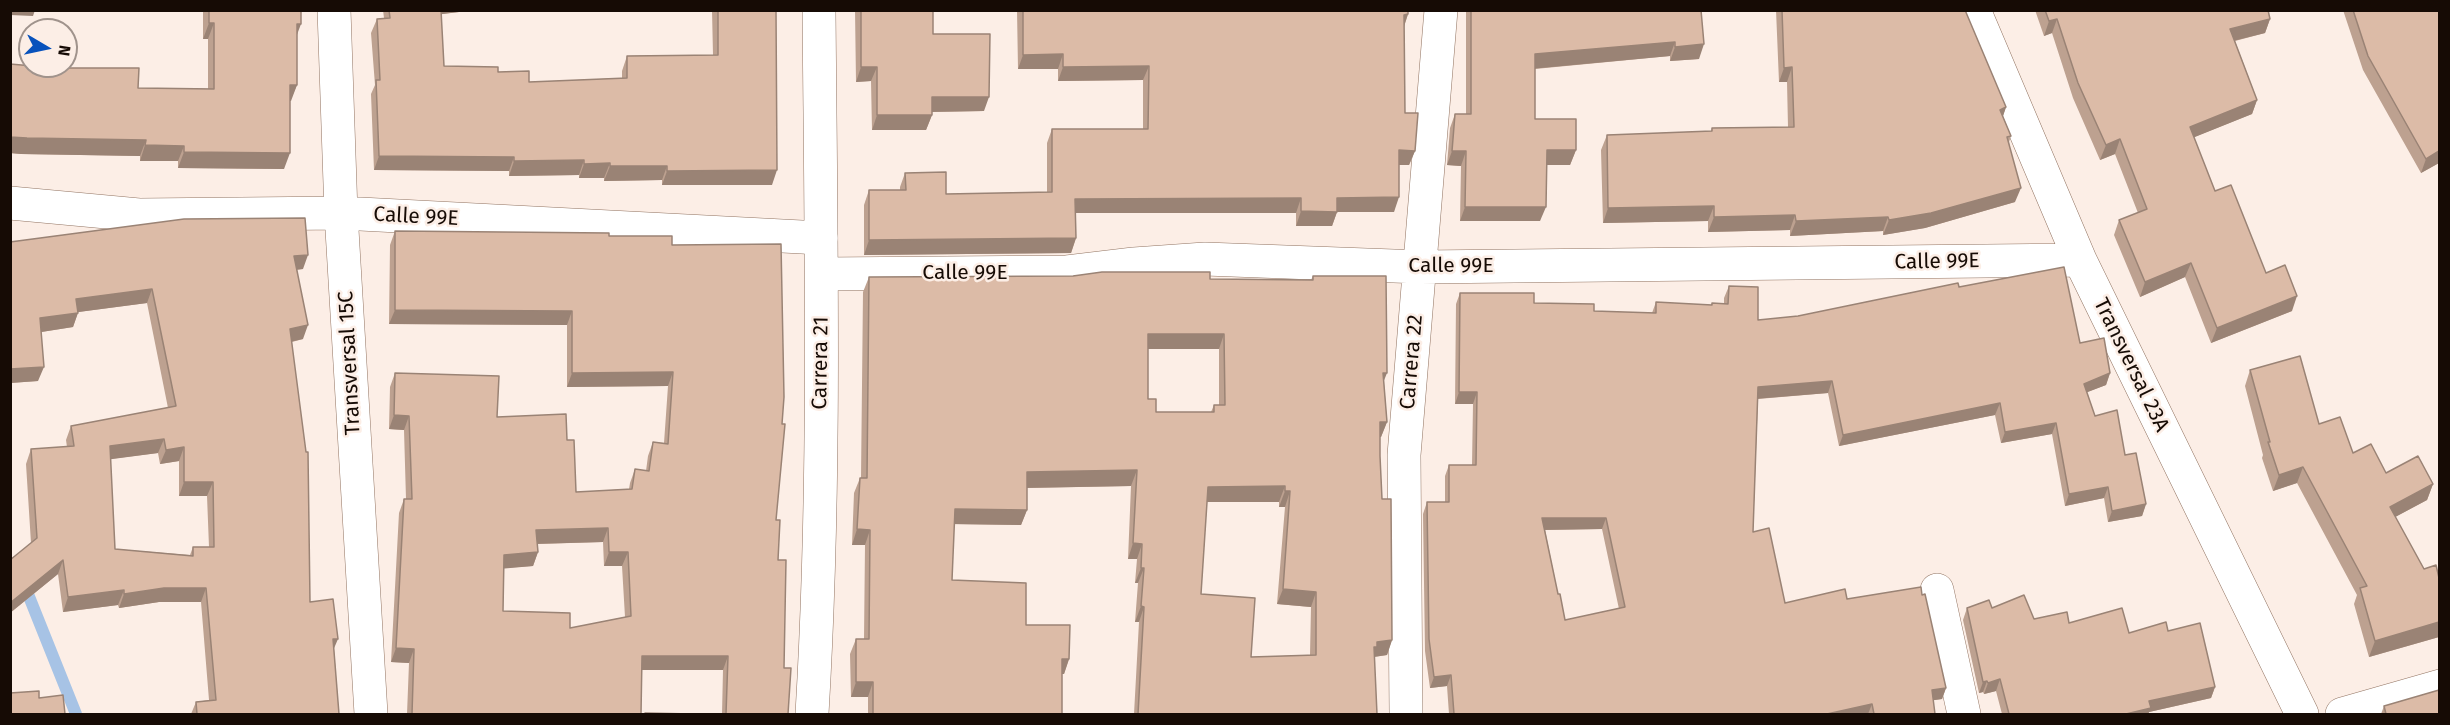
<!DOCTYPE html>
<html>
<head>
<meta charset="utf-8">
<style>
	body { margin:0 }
	#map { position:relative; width:2450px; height:725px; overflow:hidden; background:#fceee6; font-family:"Fira Sans",sans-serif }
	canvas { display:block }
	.frame { position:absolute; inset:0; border:12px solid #160b05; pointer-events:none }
	.north { position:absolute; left:18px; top:18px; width:60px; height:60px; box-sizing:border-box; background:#fceee6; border:2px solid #a0938c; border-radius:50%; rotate:99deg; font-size:16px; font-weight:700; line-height:24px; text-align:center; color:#160b05 }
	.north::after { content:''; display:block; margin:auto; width:21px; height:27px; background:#0852bc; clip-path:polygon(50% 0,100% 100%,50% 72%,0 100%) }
</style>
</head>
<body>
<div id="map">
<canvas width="2450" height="725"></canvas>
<div class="frame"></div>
<div class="north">N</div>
</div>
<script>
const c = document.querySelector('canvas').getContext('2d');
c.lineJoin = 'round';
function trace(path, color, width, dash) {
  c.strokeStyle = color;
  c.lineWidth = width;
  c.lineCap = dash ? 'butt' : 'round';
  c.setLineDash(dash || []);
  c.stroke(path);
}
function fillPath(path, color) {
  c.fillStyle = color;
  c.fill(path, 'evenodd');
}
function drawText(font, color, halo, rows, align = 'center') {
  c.font = font + ' "Fira Sans",sans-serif';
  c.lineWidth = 5;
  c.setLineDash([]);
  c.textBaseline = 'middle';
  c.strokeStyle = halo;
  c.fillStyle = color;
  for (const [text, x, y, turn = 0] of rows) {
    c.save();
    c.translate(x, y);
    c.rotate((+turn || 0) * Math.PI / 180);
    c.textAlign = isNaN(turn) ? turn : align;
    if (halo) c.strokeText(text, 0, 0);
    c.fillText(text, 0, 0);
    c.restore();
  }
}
trace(new Path2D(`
	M10 563 22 579 76 714`), '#a7c3e5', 12);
const street = new Path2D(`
	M334 10 341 213 371 714
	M1974 10 2080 260 2302 714
	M10 203 139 215 341 213 821 238
	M822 274 1067 272 1134 264 1205 259 1421 267 2080 260
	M1937 590 1964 714
	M1406 714 1404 455 1441 10`);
const secondary = new Path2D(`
	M812 714C826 480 821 245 819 10
	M2342 714 2440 686`);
trace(street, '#927462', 34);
trace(secondary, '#927462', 34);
trace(street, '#fff', 33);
trace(secondary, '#fff', 33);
fillPath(new Path2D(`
	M203 10H301L297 35V85L290 101 284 169 178 168V161H140V156L21 154 10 153V64L138 88 208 89V39H203Z
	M383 10H459V12L441 14 444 66 498 72 529 82 622 78V71L627 56 713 55 712 10H776L772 185H662V180L604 181V178H579V175L509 176V171L374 170 371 94 375 85 371 33 377 19 384 18Z
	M855 10H933V34L984 111 932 112V115L926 130H872L871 81 856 82Z
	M1017 10H1408V14L1404 27 1405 113 1415 151 1409 165H1399L1394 212H1337L1332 226H1296V213H1076V238L1071 253 864 255V205L869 190H900V187L905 173 946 194 1047 192V143L1052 129H1143V80L1058 81V69H1018Z
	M1466 10H1701L1699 59 1670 61V56L1535 69V119L1576 150 1570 165H1546L1540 221H1460L1461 166 1447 165 1450 128 1455 114H1466Z
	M1776 10H1965L2006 107 2003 116 2011 136 2009 142 2015 202 1925 228 1883 235V231L1790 236V230L1708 232V221L1603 223 1601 150 1607 135 1711 131 1712 128 1788 127 1787 82H1779Z
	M2035 10H2268L2270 19 2265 33 2235 41 2257 100 2252 114 2194 137 2215 191 2266 273 2292 311 2211 343 2185 277 2140 297 2114 235 2119 220 2138 213 2115 154 2100 160 2073 98 2052 33 2044 36Z
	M2343 10H2439V163L2421 173 2363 70Z
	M395 231 609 236 672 245 776 520 784 668 788 714H722L723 670H642L641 714H407L409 663 391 662 399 513 404 499H406L404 430 389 429 390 387 395 373 497 417 567 440 576 492 629 489 630 483 635 469 646 471 648 456 653 442 664 443 668 386 567 387V325L389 324 390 245ZM603 542 604 566H622L625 617 570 628 503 611 504 568 533 566 538 552V544Z
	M10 242 303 269 297 270 303 339 292 342 310 602 334 649 339 714H191L196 702 209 700 201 602H159L119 608 118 605 63 612 58 574 10 613V560L31 543 26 464 31 449 67 447 66 440 71 426 168 408 147 303 78 312 73 327 41 332 38 381 10 383ZM158 453 160 464 179 461V496H207L209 547H193L190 555 115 549 110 459Z
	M1313 276 1384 382 1387 422 1381 437H1380V456L1382 499 1392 640 1387 655 1374 657 1377 714H1134L1139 622H1135L1138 583H1135L1137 559H1128L1131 486 1027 488V510L1021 525 954 524 952 580 1026 625 1069 659 1064 674H1062V714H868V697H851L850 654 856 639H864L865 545H852L854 493 860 478H861L863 292 869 277 1311 280ZM1148 349H1219V405H1214L1211 412H1156L1148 399ZM1207 502H1279V507H1285L1277 604 1311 607 1310 655 1251 657 1201 594Z
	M1729 286 1758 320 1798 316 1959 287 2080 343 2110 373 2106 385 2087 392 2095 416 2125 455 2146 504 2142 516 2108 522 2104 498 2065 506 2052 434 2001 443 1995 415 1839 446 1828 393 1758 399 1753 532 1785 603 1922 595 1946 688 1942 699 1933 700 1935 714H1449L1447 686 1430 688 1425 651 1423 514 1427 502H1445V476L1449 465H1472L1473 404H1455L1456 304 1460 293 1594 311 1652 313 1656 302 1711 305 1712 303 1724 304V298ZM1602 529 1619 609 1565 620 1558 594 1545 530Z
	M2250 370 2319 424 2353 453 2386 473 2433 484 2427 500 2395 517 2424 569 2439 578V637L2369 657 2354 604 2357 595 2297 483 2273 491 2262 458 2263 455 2245 386Z
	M1967 608H1992L2034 619 2069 623 2129 633 2168 631 2215 687 2211 698 2149 712 2148 714H2002L1996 691 1984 694 1983 692 1979 693 1963 620Z
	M2384 706 2439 714H2381Z`), '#bda190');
fillPath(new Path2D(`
	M10 10H35L33 16 10 15Z
	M436 10H459V12L435 15Z
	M1408 14 1403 29 1404 15Z
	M2057 19 2052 33 2044 36 2049 21Z
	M2270 19 2265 33 2225 43 2230 29Z
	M209 23H214L208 39H203Z
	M297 24H301L295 40Z
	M1675 42 1670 56 1530 69 1535 54Z
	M1704 44 1699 59 1670 61 1675 47Z
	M1063 54 1058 69H1018L1023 55Z
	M1149 66 1143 80 1058 81 1063 67Z
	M861 67H877L871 81 856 82Z
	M1792 67 1787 82H1779L1784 68Z
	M290 85H297L291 101H285Z
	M932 97H989L984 111 926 112Z
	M2257 100 2252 114 2185 141 2190 127Z
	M2006 107 2001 122 2000 110Z
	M877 115H932L926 130H872Z
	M10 137 146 140 140 156 21 154 10 153Z
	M2120 139 2115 154 2100 160 2106 145Z
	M145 145 184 146 178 161H140Z
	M1399 150 1415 151 1409 165H1394Z
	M1547 150H1576L1570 165H1541Z
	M1452 151H1466L1461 166 1447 165Z
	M2439 151V163L2421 173 2426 159Z
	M184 152 290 153 284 169 178 168Z
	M379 156 514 157 509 171 374 170Z
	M584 160 579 175 509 176 514 161Z
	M610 163 604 178H579L584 164Z
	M610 166H667L662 180 604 181Z
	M777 170 772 185H662L667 171Z
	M2021 188 2015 202 1925 228 1883 235 1889 220Z
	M1399 197 1394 212H1337L1332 226H1296L1301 211 1337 198Z
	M1301 198 1296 213H1070L1075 199Z
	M1714 206 1708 221 1603 223 1608 208Z
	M1465 207H1546L1540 221H1460Z
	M1795 215 1790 230 1708 232 1714 217Z
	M1888 217 1883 231 1790 236 1796 221Z
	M1076 238 1071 253 864 255 869 240Z
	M308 255 303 269 288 270 294 256Z
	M2191 263 2185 277 2140 297 2145 282Z
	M152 289 147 303 71 313 76 299Z
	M2297 296 2292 311 2211 343 2217 328Z
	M395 310 572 311 567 325 389 324Z
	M78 313 73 327 35 333 40 318Z
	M308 325 303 339 285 343 290 329Z
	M1148 334H1224L1219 349H1143Z
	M44 367 38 381 10 383V369Z
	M673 372 668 386 567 387 572 373Z
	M1383 373H1387L1381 388Z
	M2110 373 2106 385 2080 395 2084 384Z
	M1832 381 1828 393 1754 399 1758 387Z
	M1459 392H1477L1473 404H1455Z
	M2000 403 1995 415 1839 446 1843 435Z
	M394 415 409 416 404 430 389 429Z
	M1380 422H1387L1381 437 1375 438Z
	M2056 423 2052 434 2001 443 2005 432Z
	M164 439 158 453 105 460 110 446Z
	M184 447 179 461 160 464 166 450Z
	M2303 467 2297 483 2273 491 2279 475Z
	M1137 470 1131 486 1021 488 1027 472Z
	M184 482H213L207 496H179Z
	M2433 484 2427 500 2384 523 2390 507Z
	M1285 486 1279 502H1202L1208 487Z
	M2108 487 2104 498 2065 506 2069 494Z
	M1285 491H1290L1285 507H1279Z
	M2146 504 2142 516 2108 522 2112 511Z
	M955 509 1027 510 1021 525 949 524Z
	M1542 518H1606L1602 529 1538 530Z
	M608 528 603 542 531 544 536 530Z
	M857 529 870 530 865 545H852Z
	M1133 543 1142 544 1137 559H1128Z
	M538 552 533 566 499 569 504 555Z
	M609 552H628L622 566H604Z
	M63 560 58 574 10 613V603Z
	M1141 568H1144L1138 583H1135Z
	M164 588H206L201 602H159L119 608 124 594Z
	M1283 589 1316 592 1311 607 1277 604Z
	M124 590 118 605 63 612 68 597Z
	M1141 606 1144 607 1139 622H1135Z
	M2439 622V637L2369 657 2375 641Z
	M333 639H338L332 653Z
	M1392 640 1387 655 1373 657 1374 647 1377 642Z
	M396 648 414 649 409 663 391 662Z
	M642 656H728L723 670H637Z
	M1062 659H1069L1064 674H1057Z
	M1451 675 1447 686 1430 688 1434 677Z
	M2000 679 1996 691 1984 694 1988 683Z
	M1987 681 1983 692 1979 693 1983 682Z
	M856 682H873L868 697H851Z
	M2215 687 2211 698 2149 712 2148 714H2126L2149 701Z
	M1946 688 1942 699 1928 701 1932 690Z
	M1872 704 1868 714H1827Z`), '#9a8375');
const building = new Path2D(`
	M209 10H301V24H297V85H290V153L184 152V146L145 145 146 140 27 138 10 137V64L56 68H139L138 88 214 89V23H209Z
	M389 10H441L444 66 498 67V72L529 71V82L627 78V56L718 55V10H776L777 170 667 171V166H610V163L584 164V160L514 161V157L379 156 376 80H380L377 19 390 18Z
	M861 10H933V34H990L989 97H932V115H877V67H861Z
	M1023 10H1408V14L1404 15 1405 113H1418L1415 151 1399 150V197L1337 198V212L1301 211V198L1075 199 1076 238 869 240V190H906L905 173 946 172V194L1052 192V129H1148L1149 66 1063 67V54L1023 55Z
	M1471 10H1701L1704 44 1675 47V42L1535 54V119H1576V150H1547L1546 207H1465L1466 151H1452L1455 114H1471Z
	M1782 10H1965L2006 107 2000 110 2011 136 2007 137 2021 188 1931 213 1889 220 1888 217 1796 221 1795 215 1714 217V206L1608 208 1607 135 1712 131V128L1794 127 1792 67 1784 68Z
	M2045 10H2268L2270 19 2230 29 2257 100 2190 127 2215 191 2231 185 2266 273 2285 265 2297 296 2217 328 2191 263 2145 282 2119 220 2147 209 2120 139 2106 145 2078 83 2057 19 2049 21Z
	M2353 10H2439V151L2426 159 2368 56Z
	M305 218 308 255 294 256 308 325 290 329 306 452H308L310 602 333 599 338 639H333L339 714H197L196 702 216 700 206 588H164L124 594V590L68 597 63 560 10 603V560L37 538 31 449 74 446 71 426 176 406 152 289 76 299 78 313 40 318 44 367 10 369V242L184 219ZM164 439 166 450 184 447V482H213L214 547H193V556L115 549 110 446Z
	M395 231 609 233V236H672V245L781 244 784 397 782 424H785L776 520H780L778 560H786L784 668H791L788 714H726L728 656H642L641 714H412L414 649 396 648 404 499H412L409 416 394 415 395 373 499 376 497 417 566 414 567 440H574L576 492 632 489 635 469 649 471 653 442 668 444 673 372 572 373V311L395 310ZM608 528 609 552H628L631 616 570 628V613L503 611 504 555 538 552 536 530Z
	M2064 267 2080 343 2104 338 2110 373 2084 384 2095 416 2117 410 2125 455 2136 453 2146 504 2112 511 2108 487 2069 494 2056 423 2005 432 2000 403 1843 435 1832 381 1758 387 1753 532 1769 528 1785 603 1845 589 1847 599 1921 587 1922 595 1925 594 1946 688 1932 690 1935 714H1874L1872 704 1827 714H1454L1451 675 1434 677 1429 639 1427 502H1449V465H1476L1477 392H1459L1460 293H1534V303L1594 304V311L1656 313V302L1712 305V303L1728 304 1729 286 1758 287V320L1798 316 1958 283 1959 287ZM1542 518H1606L1625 607 1565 620 1560 594H1558Z
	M1102 272H1210V279L1313 280V276H1386L1387 373H1383L1387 422H1380V456L1382 499H1391L1392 640 1377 642V647H1374L1377 714H1138L1144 607 1141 606 1144 568H1141L1142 544 1133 543 1137 470 1027 472V510L955 509 952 580 1026 583V625H1070L1069 659H1062V714H873V682H856V639H869L870 530 857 529 860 478H867L869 277 1073 276ZM1148 334H1224L1225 405H1214V412H1156V399H1148ZM1285 486V491H1290L1283 589 1316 592V655L1251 657 1255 598 1201 594 1208 487Z
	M2300 356 2319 424 2340 417 2353 453 2371 444 2386 473 2418 456 2433 484 2390 507 2424 569 2436 565 2439 578V622L2375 641 2360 588 2367 586 2303 467 2279 475 2268 442H2270L2250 370Z
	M2024 595 2034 619 2067 612 2069 623 2122 608 2129 633 2166 622 2168 631 2200 623 2215 687 2149 701 2151 708 2126 714H2009L2000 679 1988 683 1987 681 1983 682 1967 608 1989 600 1992 608Z
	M2439 690V714H2386L2384 706Z
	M39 691V698L63 695 65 714H10V693Z
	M645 713 693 714H645Z`);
fillPath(building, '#dcbba7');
trace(building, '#9a8375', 1.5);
drawText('21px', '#160b05', '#fceee6', [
	["Calle 99E",416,217,3],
	["Calle 99E",1937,262,-1],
	["Calle 99E",1451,266],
	["Calle 99E",965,273],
	["Carrera 22",1412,362,-85],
	["Transversal 15C",350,363,-93],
	["Carrera 21",821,363,-89],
	["Transversal 23A",2131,365,64]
]);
</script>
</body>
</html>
